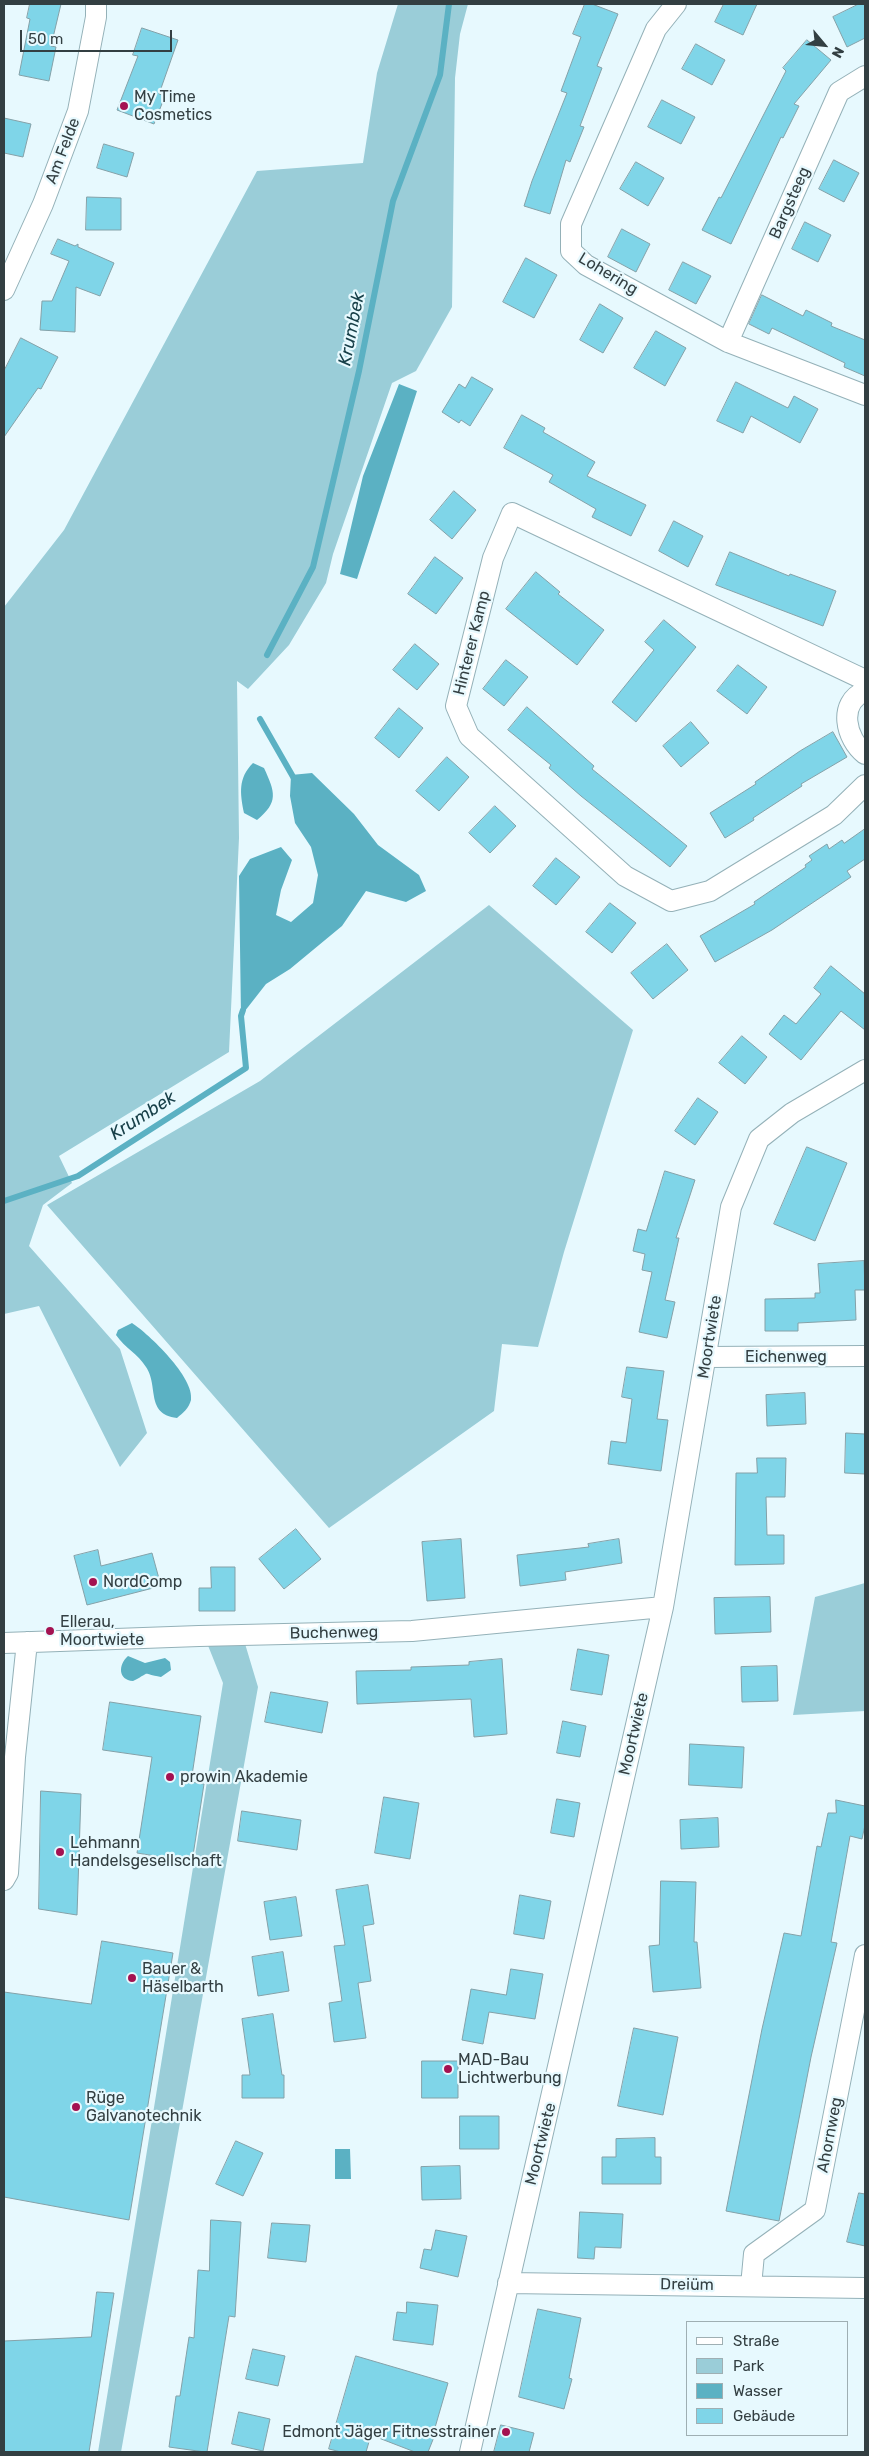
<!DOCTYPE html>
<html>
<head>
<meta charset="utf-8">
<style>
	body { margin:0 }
	#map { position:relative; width:869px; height:2456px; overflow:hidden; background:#e7f9fe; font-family:Rubik,sans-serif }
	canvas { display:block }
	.frame { position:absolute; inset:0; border:5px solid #333f42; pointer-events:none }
	.legend { position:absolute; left:686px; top:2321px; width:162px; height:115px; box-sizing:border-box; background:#e7f9fe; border:1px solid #9fafb3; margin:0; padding:6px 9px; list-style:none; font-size:15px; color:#333f42 }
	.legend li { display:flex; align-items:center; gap:10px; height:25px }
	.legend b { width:25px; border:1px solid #9fafb3 }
	.north { position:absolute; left:799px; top:20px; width:50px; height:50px; -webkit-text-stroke:4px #e7f9fe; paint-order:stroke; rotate:118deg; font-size:14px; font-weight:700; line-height:20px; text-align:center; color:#333f42 }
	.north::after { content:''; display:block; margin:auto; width:18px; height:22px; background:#333f42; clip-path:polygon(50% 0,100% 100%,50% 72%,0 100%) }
	.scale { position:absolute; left:20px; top:30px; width:152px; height:22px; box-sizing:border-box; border:2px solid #333f42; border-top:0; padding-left:6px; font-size:15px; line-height:18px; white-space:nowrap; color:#333f42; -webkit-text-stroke:4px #e7f9fe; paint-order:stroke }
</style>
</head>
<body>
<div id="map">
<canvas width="869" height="2456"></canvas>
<div class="frame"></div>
<ul class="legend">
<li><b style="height:6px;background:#fff"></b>Straße</li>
<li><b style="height:14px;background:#9acdd8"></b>Park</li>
<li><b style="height:14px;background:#5bb1c3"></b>Wasser</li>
<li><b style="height:14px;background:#7fd5e8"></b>Gebäude</li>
</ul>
<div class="north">N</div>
<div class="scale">50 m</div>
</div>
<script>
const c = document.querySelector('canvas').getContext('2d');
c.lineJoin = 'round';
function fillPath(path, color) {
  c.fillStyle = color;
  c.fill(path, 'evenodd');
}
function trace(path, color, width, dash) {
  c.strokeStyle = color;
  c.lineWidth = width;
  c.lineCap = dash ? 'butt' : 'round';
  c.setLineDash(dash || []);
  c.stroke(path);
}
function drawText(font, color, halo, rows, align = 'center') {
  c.font = font + ' Rubik,sans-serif';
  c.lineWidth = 4.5;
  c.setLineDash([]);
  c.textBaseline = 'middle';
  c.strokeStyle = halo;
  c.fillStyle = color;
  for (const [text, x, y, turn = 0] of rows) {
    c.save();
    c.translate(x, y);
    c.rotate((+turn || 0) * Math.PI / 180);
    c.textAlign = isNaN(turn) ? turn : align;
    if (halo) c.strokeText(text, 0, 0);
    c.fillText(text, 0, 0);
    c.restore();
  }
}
fillPath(new Path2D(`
	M398 4H468L460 34 455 78 452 307 416 371 392 383 333 554 326 583 289 645 248 689 237 681 239 838 229 1052 59 1156 72 1183 43 1205 29 1246 120 1349 147 1433 120 1467 39 1306 4 1314V607L64 530 257 171 363 163 377 73Z
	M489 905 633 1030 564 1252 538 1347 502 1344 494 1411 329 1528 47 1205 260 1081Z
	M865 1583V1711L793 1715 815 1597Z
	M243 1637 258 1687 121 2452H98L223 1683 205 1638Z`), '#9acdd8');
fillPath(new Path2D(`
	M399 384 417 391 357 579 340 574 363 476Z
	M253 763 264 768C275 792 279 802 257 820L244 813C240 793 238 778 253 763Z
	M312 773 354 814 378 845 419 875 426 891 406 902 366 891 342 926 290 969 266 984 241 1016 239 876 250 859 281 847 292 860 281 890 276 915 291 922 313 903 318 875 311 847 295 823 290 796 291 775Z
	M132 1323C149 1334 195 1378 191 1400 189 1408 183 1413 177 1418 145 1414 159 1386 146 1367 138 1354 125 1348 116 1335L118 1330Z
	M128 1656 145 1663 165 1658 170 1662 171 1670 161 1677C139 1673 153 1671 133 1681 118 1680 118 1665 128 1656Z
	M335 2149H350L351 2179H335Z`), '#5bb1c3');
trace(new Path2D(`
	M267 655 313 567 359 371 393 201 440 75 449 4
	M260 719 296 782
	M4 1201 78 1176 246 1068 241 1016 243 1010`), '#5bb1c3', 6);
const building = new Path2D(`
	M30 4H61L51 46 56 47 49 81 19 75 30 19 27 18Z
	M585 4H592L618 14 597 66 602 68 580 126 584 127 570 162 566 160 550 214 524 206 532 181 567 93 561 91 581 37 573 34Z
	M724 4H757L743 35 715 22Z
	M859 4H865V38L847 47 833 17Z
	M142 28 178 40 159 94 165 96 154 124 117 110 138 56 133 55Z
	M807 40 831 60 794 104 799 106 783 138 781 137 731 244 702 230 719 197 721 198 786 71 783 68Z
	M696 44 725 60 712 85 682 69Z
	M662 100 695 117 681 144 648 127Z
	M4 118 31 124 23 157 4 153Z
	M104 144 134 153 127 177 97 168Z
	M834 160 859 173 844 202 819 189Z
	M636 162 664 178 648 206 620 189Z
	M87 197 121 198V230H86Z
	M805 222 831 235 818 262 792 249Z
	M622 229 650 244 636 272 608 257Z
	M58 239 75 246 78 244V247L114 263 100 296 76 287 75 332 40 330 42 301H52L69 261 51 254Z
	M526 258 557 275 534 318 503 302Z
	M683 262 711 276 696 304 669 290Z
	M762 295 803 316 806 310 832 323 831 326 865 340V376L844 367 845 363 772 328 769 334 749 324Z
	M600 304 623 318 603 353 580 340Z
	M656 331 686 348 665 386 634 368Z
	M21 338 58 357 41 389 38 388 4 437V371Z
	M472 377 493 389 470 426 461 420 459 423 442 412 459 384 465 388Z
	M736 382 788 408 794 396 818 409 800 443 751 416 743 433 717 421Z
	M522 415 545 428 543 432 595 462 587 476 646 505 631 536 592 517 596 509 549 482 553 475 504 448Z
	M454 491 476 510 452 539 430 520Z
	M674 521 703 536 688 567 659 551Z
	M730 552 789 576 790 574 836 591 823 626 716 585Z
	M435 557 463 578 436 614 408 594Z
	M536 572 560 592 558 594 604 630 577 665 506 609Z
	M664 620 696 647 636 722 612 702 654 650 645 642Z
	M415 644 439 664 417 690 393 670Z
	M506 660 528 677 504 706 483 689Z
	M738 665 767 687 747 714 717 691Z
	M527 707 594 766 592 769 687 846 670 867 581 796 549 768 551 765 508 730Z
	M399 708 423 728 399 758 375 738Z
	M691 722 709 743 681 767 663 746Z
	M833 732 847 757 801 784 802 786 753 818 754 820 725 838 710 813 756 784 755 782 800 751Z
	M447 757 469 777 439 811 416 791Z
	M495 806 516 826 490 853 469 833Z
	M865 829V859L847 871 851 877 772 930 715 962 700 936 755 904 754 902 806 867 805 865 812 860 809 856 827 844 829 849 842 840 844 843Z
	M556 858 580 877 556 905 533 886Z
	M610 903 636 923 612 953 586 932Z
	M667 944 688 970 653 999 631 973Z
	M831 966 865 994V1030L841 1011 801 1060 769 1034 784 1015 796 1024 821 994 814 988Z
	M742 1036 767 1057 745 1084 719 1063Z
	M698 1098 718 1112 695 1145 675 1131Z
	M807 1147 847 1163 815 1241 774 1224Z
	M665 1171 695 1180 676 1238H679L665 1300 675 1302 667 1338 639 1332 652 1272 642 1270 645 1254 633 1251 638 1229 646 1231Z
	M864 1261 865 1290H855L856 1320 798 1323V1331H765V1299L815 1298V1293H820L818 1264Z
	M627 1367 664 1371 657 1419 668 1420 661 1471 608 1464 611 1441 626 1443 632 1399 622 1397Z
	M805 1393 806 1424 767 1426 766 1395Z
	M846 1433 865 1434V1474L845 1473Z
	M757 1458H786L785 1497H766L767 1535H784V1564L735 1565 736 1473H757Z
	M296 1529 321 1559 284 1589 259 1559Z
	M461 1539 465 1598 427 1601 422 1542Z
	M619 1539 622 1563 565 1572 566 1580 520 1586 517 1555 589 1547 588 1544Z
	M98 1550 101 1566 152 1553 161 1586 87 1605 74 1556Z
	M211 1567H235V1611H199V1588H211Z
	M770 1597 771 1632 715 1634 714 1598Z
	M578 1649 609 1655 602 1695 571 1690Z
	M502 1659 507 1734 474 1737 471 1699 357 1704 356 1671 411 1670V1667L469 1665V1662Z
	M777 1666 778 1701 742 1702 741 1667Z
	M271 1692 328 1702 322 1733 265 1722Z
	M110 1702 201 1716 191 1782 204 1784 192 1862 137 1853 152 1757 103 1750Z
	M563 1721 586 1726 580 1757 557 1753Z
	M690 1744 744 1747 742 1788 689 1785Z
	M41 1791 81 1794 77 1915 39 1909Z
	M384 1797 419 1803 410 1859 375 1853Z
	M557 1799 580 1803 574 1837 551 1833Z
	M836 1800 865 1806V1825L862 1839 850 1836 831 1942 837 1943 811 2057 779 2221 726 2211 762 2029 784 1933 801 1936 817 1846 821 1847 828 1813H836Z
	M242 1811 301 1820 297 1850 238 1841Z
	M718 1818 719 1847 681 1849 680 1820Z
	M661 1881 696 1882 694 1942H697L701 1988 653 1992 649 1946 659 1945Z
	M368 1885 374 1924 363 1926 371 1981 358 1983 366 2038 334 2042 329 2003 342 2001 334 1946 345 1945 336 1890Z
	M520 1895 551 1901 544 1939 514 1934Z
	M296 1897 302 1936 270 1940 264 1902Z
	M102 1941 173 1953 129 2220 4 2197V1992L91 2004Z
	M283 1952 289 1991 258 1996 252 1957Z
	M511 1969 543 1974 535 2019 489 2012 483 2044 462 2040 471 1989 506 1995Z
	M273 2014 282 2075H284V2098H242V2075H250L242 2019Z
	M634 2028 678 2037 663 2115 618 2106Z
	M422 2061H458V2098H422Z
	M460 2116H499V2149H460Z
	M655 2138V2157H661V2184H602V2157H616V2139Z
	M236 2141 263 2153 243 2196 216 2184Z
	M460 2166 461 2199 422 2200 421 2167Z
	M859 2193 865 2194V2246L847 2242Z
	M580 2212 623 2214 621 2248 595 2247 594 2259 578 2258Z
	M211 2220 241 2222 235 2317 229 2316 207 2452H205L169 2447 176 2396H180L189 2337 194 2338 198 2270 209 2271Z
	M272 2223 310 2225 306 2262 268 2258Z
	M436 2230 467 2236 458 2277 420 2268 424 2249 431 2250Z
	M97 2292 114 2293 89 2452H4V2341L91 2337Z
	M407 2302 438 2305 433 2345 393 2340 397 2312 406 2313Z
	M538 2309 581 2318 569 2378 572 2379 564 2409 519 2397Z
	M253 2349 285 2356 278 2386 246 2379Z
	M356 2356 448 2383 434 2431 436 2432 428 2452H415L371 2435 366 2452H341L329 2449Z
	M239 2412 270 2419 263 2451 232 2444Z
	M501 2425 534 2433 529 2452H494Z`);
fillPath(building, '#7fd5e8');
trace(building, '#84a1a8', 1);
const street = new Path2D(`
	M676 4 656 29 571 224V251L586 265 728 342 865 395
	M4 290 43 204 78 111 96 17V4
	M728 342 839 92 865 76
	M865 680 512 513 493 558 456 706 469 736 625 876 671 901 710 891 834 815 865 785
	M865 691C837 703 846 739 865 754
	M707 1357 865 1356
	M4 1643 199 1636 412 1631 663 1607
	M4 1880 8 1873 15 1757 27 1642
	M508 2283 865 2288
	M751 2286 754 2254 815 2210 865 1955
	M470 2452 663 1607 731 1207 759 1139 792 1113 865 1070`);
trace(street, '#94b1b8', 22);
trace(street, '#fff', 20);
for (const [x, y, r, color] of [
	[124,106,5,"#a41251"],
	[93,1582,5,"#a41251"],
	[50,1631,5,"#a41251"],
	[170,1777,5,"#a41251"],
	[60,1852,5,"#a41251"],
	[132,1978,5,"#a41251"],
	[448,2069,5,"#a41251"],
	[76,2107,5,"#a41251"],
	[506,2432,5,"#a41251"]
]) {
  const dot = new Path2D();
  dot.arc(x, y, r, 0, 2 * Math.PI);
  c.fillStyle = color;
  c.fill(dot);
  trace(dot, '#e7f9fe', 2);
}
drawText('16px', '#333f42', '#e7f9fe', [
	["My Time",134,97],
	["Cosmetics",134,115],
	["NordComp",103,1582],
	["Ellerau,",60,1622],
	["Moortwiete",60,1640],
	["prowin Akademie",180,1777],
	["Lehmann",70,1843],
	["Handelsgesellschaft",70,1861],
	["Bauer &",142,1969],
	["Häselbarth",142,1987],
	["MAD-Bau",458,2060],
	["Lichtwerbung",458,2078],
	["Rüge",86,2098],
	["Galvanotechnik",86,2116],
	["Edmont Jäger Fitnesstrainer",496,2432,"right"]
], 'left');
drawText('16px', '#333f42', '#e7f9fe', [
	["Am Felde",63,151,-69],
	["Bargsteeg",790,203,-66],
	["Lohering",608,274,31],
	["Hinterer Kamp",472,643,-76],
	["Moortwiete",710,1337,-81],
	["Eichenweg",786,1357],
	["Buchenweg",334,1633,-1],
	["Moortwiete",634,1734,-77],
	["Ahornweg",830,2135,-79],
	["Moortwiete",541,2144,-76],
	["Dreiüm",687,2285,1]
]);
drawText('italic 18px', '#184049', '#e7f9fe', [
	["Krumbek",352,329,-79],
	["Krumbek",143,1116,-33]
]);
</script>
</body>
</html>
